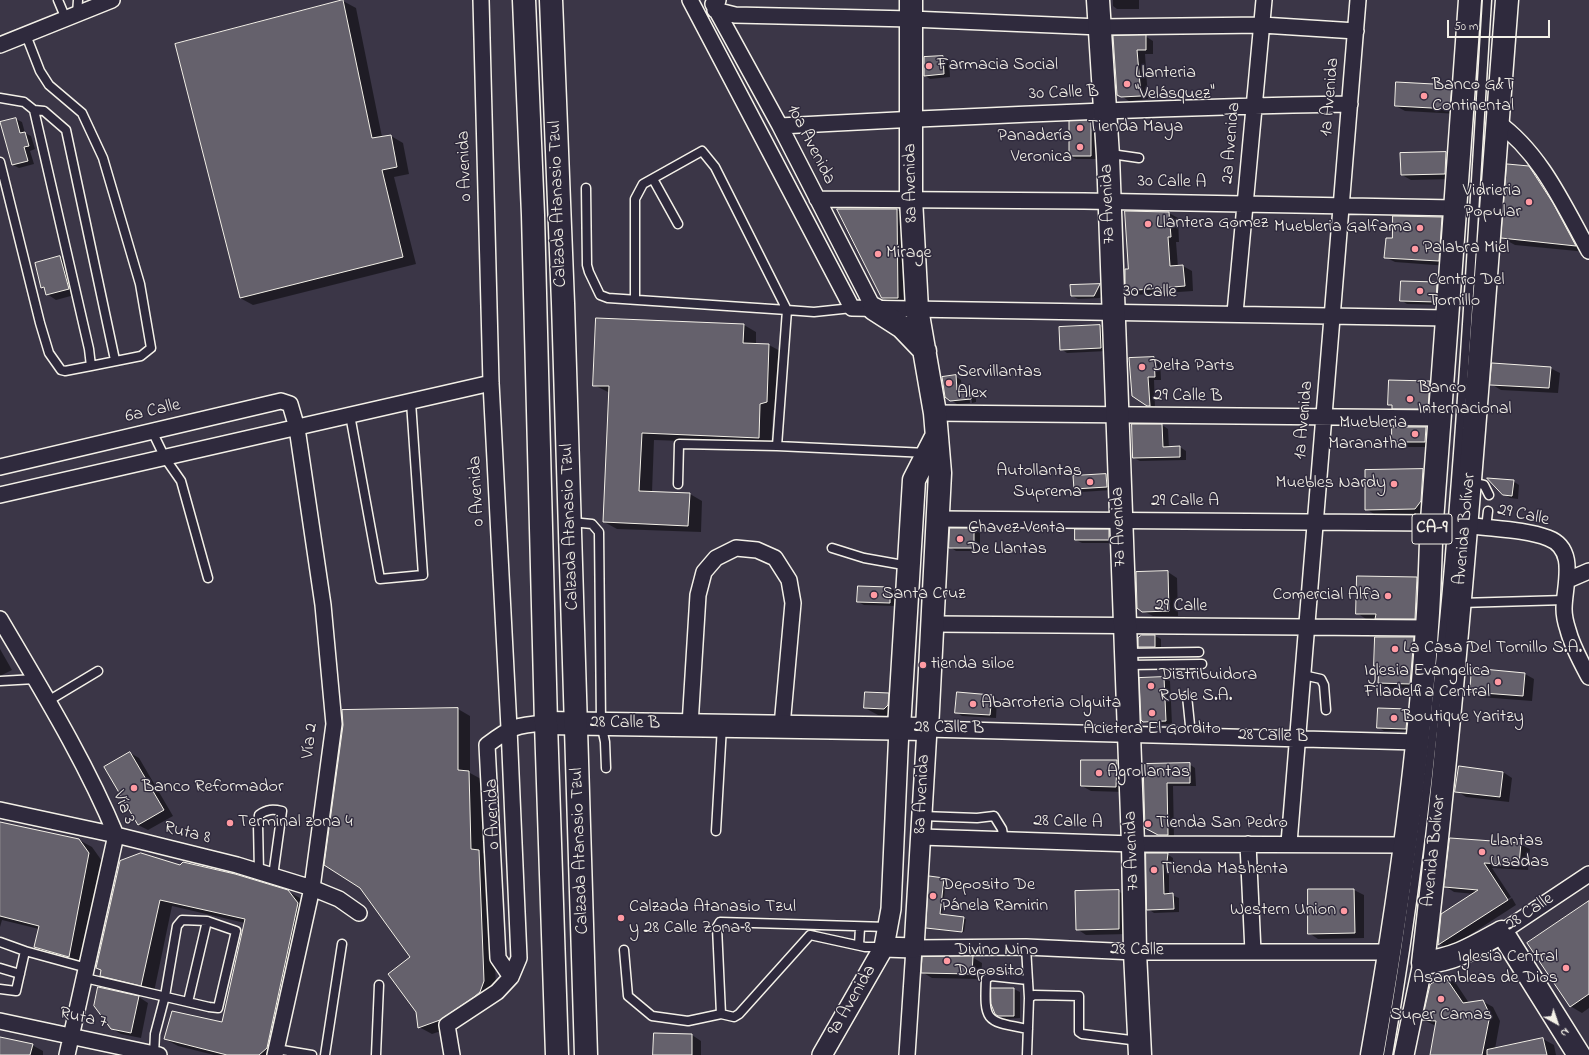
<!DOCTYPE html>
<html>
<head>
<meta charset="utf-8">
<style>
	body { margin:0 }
	#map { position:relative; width:1589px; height:1055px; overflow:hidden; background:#3b3647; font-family:"Indie Flower",sans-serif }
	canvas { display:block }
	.north { position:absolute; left:1537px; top:1003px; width:40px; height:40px; -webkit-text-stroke:3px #2f2a3d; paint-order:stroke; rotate:140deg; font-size:11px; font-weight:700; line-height:16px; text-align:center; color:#f4f1e8 }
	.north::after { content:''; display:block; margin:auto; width:14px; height:18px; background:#f4f1e8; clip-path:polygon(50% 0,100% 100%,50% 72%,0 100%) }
	.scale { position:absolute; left:1447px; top:20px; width:103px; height:18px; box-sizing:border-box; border:2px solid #f4f1e8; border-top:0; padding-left:5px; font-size:12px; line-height:14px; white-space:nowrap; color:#f4f1e8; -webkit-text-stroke:3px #2f2a3d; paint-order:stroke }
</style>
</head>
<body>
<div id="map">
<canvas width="1589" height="1055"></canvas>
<div class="north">N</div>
<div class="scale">50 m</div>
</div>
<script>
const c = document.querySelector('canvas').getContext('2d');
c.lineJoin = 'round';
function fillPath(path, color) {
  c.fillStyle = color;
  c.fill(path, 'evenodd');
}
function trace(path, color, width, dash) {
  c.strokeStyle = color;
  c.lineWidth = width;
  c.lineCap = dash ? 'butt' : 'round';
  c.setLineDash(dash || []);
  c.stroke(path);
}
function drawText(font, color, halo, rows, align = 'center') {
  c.font = font + ' "Indie Flower",sans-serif';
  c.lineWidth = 3;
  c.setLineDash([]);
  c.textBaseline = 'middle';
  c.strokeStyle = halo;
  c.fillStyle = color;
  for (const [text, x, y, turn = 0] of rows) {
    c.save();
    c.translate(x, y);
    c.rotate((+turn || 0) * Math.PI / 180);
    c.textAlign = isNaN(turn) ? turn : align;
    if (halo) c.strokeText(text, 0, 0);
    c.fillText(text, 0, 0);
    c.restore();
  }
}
fillPath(new Path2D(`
	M1113 0H1139V9H1117L1113 6Z
	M343 1 356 8 382 137 391 136 403 143 409 174 394 177 416 264 253 305 240 298Z
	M1145 36 1153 41V54H1145L1148 99 1129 101 1118 94 1114 37Z
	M943 57 949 60 950 77 930 79 924 75Z
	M1451 86 1461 91 1459 114 1405 111 1396 106Z
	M16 119 22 122 25 133 31 136 35 149 30 151 34 164 19 168 13 165 1 123Z
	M1091 121 1097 125V159H1076L1070 156Z
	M1446 153 1455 158 1454 179 1411 180 1402 175Z
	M1528 167 1541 175 1587 252 1515 245 1502 238Z
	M897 210 903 213 904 301H889L883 298Z
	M1169 213 1178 218 1179 242H1176L1178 267 1183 266 1192 271 1193 291 1135 295 1126 290 1129 270Z
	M1442 218 1451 223 1448 266 1395 262 1385 257 1393 239Z
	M60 257 70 262 78 294 56 300 47 294 45 289 42 287Z
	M1402 282 1437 283 1443 286 1442 305 1407 304 1401 300Z
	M1100 285 1106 288 1100 298 1078 299 1072 296 1071 286Z
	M744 325 756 332V344L769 345 782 352 779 409 773 410 771 444 654 440 652 492 690 494 702 501 701 532 617 529 604 522 610 393 594 385Z
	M1100 326 1106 329 1107 351 1067 353 1061 349Z
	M1154 358 1160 361 1161 380H1154L1155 408 1133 395Z
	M1550 368 1560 373 1558 393 1501 390 1491 384Z
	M955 376 961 380 962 391 970 390 976 393V402L972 403 971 392H969L970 403 957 404 951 400Z
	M1430 382 1436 386 1434 412 1399 411 1389 404Z
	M1162 425 1168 429 1169 448 1180 447 1186 451V460L1140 461 1134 458Z
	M1393 428H1426L1436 433 1435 447H1402L1393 441Z
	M1423 470 1431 475 1423 514H1374L1366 509V471Z
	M1106 475 1112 479V490L1081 492 1075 489Z
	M1513 481 1519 485 1518 499 1510 498 1504 494Z
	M951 529H974L980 533V551H956L950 547Z
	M1109 530 1115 534V543H1082L1076 540Z
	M1168 572 1177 578 1178 616H1153L1143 611Z
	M1358 577 1417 578 1426 584 1424 624 1386 623 1378 619H1366L1357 613Z
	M890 588 896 592V606L864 605 858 602Z
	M1142 636H1155L1161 639V650H1145L1139 647Z
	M1413 638 1422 643 1418 688H1387L1379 683 1380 668 1375 666Z
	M0 649 12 670 0 676Z
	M1473 669 1525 674 1534 679 1532 701 1480 697 1471 691Z
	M1164 678 1170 681 1172 724 1150 725 1144 721 1140 679Z
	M888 694 901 701 897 716 878 715 865 708Z
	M991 696 997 699 996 718 962 716 956 712Z
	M458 709 470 716V773L481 779 483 853 491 858 496 988 453 1027 432 1034 419 1027 411 957Z
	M1408 710 1414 714 1412 731H1384L1378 727Z
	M130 753 139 758 173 816 148 830 138 825Z
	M1117 761 1126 767 1125 792 1091 791 1082 786Z
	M1189 764 1195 768 1196 786H1173L1174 838H1165L1152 831 1144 765Z
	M1503 772 1512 778 1509 802 1466 797 1457 791Z
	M0 823 79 840 92 847 102 861 82 963 47 954 35 947 39 929 2 920 0 927Z
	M1450 839 1520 844 1530 849 1528 870 1492 868 1511 897 1448 937V939L1512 898 1516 905 1448 949 1439 944 1474 894 1454 892 1445 886Z
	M1147 854H1167L1173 858V865H1169V894L1179 898V912L1154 913 1148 909Z
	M180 866 287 891 300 898 310 911 280 1055H214L178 1046 165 1039 222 1024 245 923 172 906 154 992 113 982 101 975V971L97 968Z
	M944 879 946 880 942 916 966 919 964 932 927 927Z
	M1309 890H1354L1364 895V938L1318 939 1309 933Z
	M1118 891 1128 897V934L1086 935 1077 929Z
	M1589 902V1008L1582 1013 1570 1006Z
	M972 957 982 963 981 979 932 978 922 972Z
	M1444 976 1455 982 1469 1003 1482 1001 1493 1007 1500 1021 1495 1049 1543 1039 1554 1045 1556 1055H1431L1436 1026 1424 1020Z
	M1014 989 1020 992V1018L1005 1019 998 1015Z
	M139 997 148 1003 141 1038 121 1034 111 1028Z
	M692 1035 701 1041V1055H654Z
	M0 1038 32 1045 43 1051V1055H0Z`), '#0007');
const building = new Path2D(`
	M343 0 372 138 391 135 397 167 382 170 403 257 240 298 175 44Z
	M1146 35V50H1137L1141 96 1121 97 1117 95 1113 36Z
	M943 56 944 74 924 76V57Z
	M1396 82 1452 85 1450 109 1395 106Z
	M16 118 20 133 25 132 29 146 24 147 28 161 12 165 0 122Z
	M1091 120V156H1069V121Z
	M1446 152 1445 174 1401 175 1400 153Z
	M1507 164 1529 166 1553 203 1576 246 1501 238Z
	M837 209H897L898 298H882Z
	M1125 211 1169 212 1171 237H1168L1170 266 1183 265 1185 286 1125 291V269H1128Z
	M1393 216 1442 217 1439 261 1384 258 1386 238H1392Z
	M60 256 69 289 46 295 44 287 41 288 35 263Z
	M1401 281 1437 282 1436 302 1400 301Z
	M1100 284 1094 296H1071L1070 285Z
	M596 318 744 324 743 343 769 344 767 402 760 404 759 438 642 433 639 491 690 493 688 526 603 522 609 386H593Z
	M1100 325 1101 348 1060 350 1059 327Z
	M1154 357 1155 377H1148L1150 406H1147L1132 396 1129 358Z
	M1492 363 1551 367 1549 388 1490 385Z
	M956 375 957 390 970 389 971 399 950 401 945 397 942 377Z
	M1389 380 1430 381 1428 409H1392V405H1388Z
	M1132 424H1162L1163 447 1180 446V457L1133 458Z
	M1392 427H1426L1425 442H1392Z
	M1423 469 1421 501 1415 509 1365 510V470Z
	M1106 474 1107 487 1074 489 1073 476Z
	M1487 478 1514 480 1512 496 1503 495Z
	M950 528H974V548H949Z
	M1075 529H1109V540H1075Z
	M1168 571 1169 611 1142 612 1137 608 1136 572Z
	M1357 576 1417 577 1415 619H1375L1376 614H1356Z
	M858 586 890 587V603L857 602Z
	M1142 635H1155V647H1138V638Z
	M1375 637H1414L1410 684 1378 683 1379 666H1374Z
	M1472 668 1525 673 1523 696 1470 692Z
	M1164 677 1166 721 1143 722 1141 720 1139 678Z
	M865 692 889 693 888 705 884 709 864 708Z
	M957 692 992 695 990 715 955 713Z
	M458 708V770L469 771 471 849 479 850 484 981 480 992 474 997 440 1020 418 1028 416 1012 388 974 410 957 360 888 324 865 343 725 342 710Z
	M1378 708 1408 709 1406 729 1377 728Z
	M130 752 164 810 138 825 104 767Z
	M1081 760H1117L1116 787 1081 786Z
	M1190 763V783H1167L1168 835H1158L1145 828 1143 764Z
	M1459 766 1503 772 1500 797 1455 792Z
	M0 822 79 839 89 853 69 957 34 947 39 926 0 916Z
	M1450 838 1521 843 1519 865 1484 863 1508 900 1438 945 1441 914 1478 890 1444 887Z
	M141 853 180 865 183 862 235 874 288 890 298 903 267 1048 259 1055H227L164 1039 172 1011 222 1022 245 919 160 900 141 986 100 976 101 970 96 968 120 861Z
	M1146 853H1168L1167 862H1163L1164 894 1173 893 1174 909 1147 910Z
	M929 876 944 878 940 914 964 917 962 932 926 928Z
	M1308 889H1354L1355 933 1308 934Z
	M1119 890V929L1076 930 1075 891Z
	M1589 901V994L1570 1007 1527 943Z
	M973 956 972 974 921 973 922 957Z
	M1444 975 1463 1003 1483 1000 1490 1015 1482 1055H1430L1436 1021 1422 1020 1430 985Z
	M98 987 139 996 131 1033 111 1029 94 1006Z
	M991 988H1014V1016H998L995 1014 991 1004Z
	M654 1033 692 1034V1055H653Z
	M0 1037 33 1044 30 1055H0Z
	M1543 1038 1547 1055H1487V1050Z`);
fillPath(building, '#65616c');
trace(building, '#f4f1e8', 1);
const service = new Path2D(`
	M58 0 66 19
	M77 14 78 0
	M26 35 40 71 49 85 82 113 103 158 140 284 151 348 141 356 91 366
	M0 98 24 102 34 110 89 349 91 366 65 371 61 370 49 353 40 323 0 162
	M34 110 44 111 66 130 115 360
	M1109 156 1118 155 1139 158
	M653 179 678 224
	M586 188 587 265 589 272 600 295 608 298 787 310 777 446
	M635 299V199L643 184 702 151 715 167 787 310 814 312 852 308
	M350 415 380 579 423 575 411 402
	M152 431 165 458 181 481 208 578
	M1470 482 1484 485 1489 495
	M678 484 679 444 777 446 927 453
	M571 522 592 524 599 532 601 723 605 742 606 768
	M1486 528 1488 511
	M832 548 864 558 909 566
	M1460 603 1565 600
	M1126 653 1199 652
	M1128 665 1202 664
	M1303 675 1321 679 1324 685 1326 710
	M0 681 35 679
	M1187 696 1191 735
	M48 701 98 671
	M922 816 977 818 994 816 1002 829 1004 840
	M716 831 722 726
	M259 872 258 824 259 815C267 809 273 809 282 811L273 876
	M0 942 25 951
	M859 945 860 928
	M883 947H865L810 935 739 1014 734 1017 721 1014 717 927 720 922 887 927
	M1026 947 1029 998
	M624 950 628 996 652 1016 688 1021 721 1014
	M0 968 20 974
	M85 978 209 1007 218 1008 236 931 207 921
	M0 989 16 991 25 951 87 968
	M1028 1029C986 1021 984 1023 986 979L991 976 1028 980
	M276 1049 312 1055
	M154 1054 155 1034 165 996 177 926 182 920 207 921 188 1002
	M325 1055 342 944
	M376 1055 379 985
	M1027 1055 1029 998 1034 995 1079 996V1032L1082 1034 1139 1041
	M1388 1055C1449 706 1465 353 1487 0`);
const minor = new Path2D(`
	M690 0 852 308 1448 318
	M718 0 715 10 735 15 911 19 1100 27 1262 25 1356 31
	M713 4 780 126 874 309
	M0 45 112 0
	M1497 122C1541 153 1564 206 1589 251
	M780 126C969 116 1160 107 1350 104
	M817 199 1084 201 1455 208
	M1235 313 1264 0
	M935 413 1441 418
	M0 467 281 401 290 404 297 428 323 605 334 724 312 888 275 1055
	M0 495 491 383
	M938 519 1432 523
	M1466 525C1492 529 1524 529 1548 538 1578 549 1564 586 1564 609 1564 615 1566 624 1568 630 1572 646 1581 662 1589 677
	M1568 580 1589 571
	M0 619C41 689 85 760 116 835L67 1055
	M934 624 1427 628
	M690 725 698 595 704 572 716 558 736 548 757 550 775 558 789 580 793 603 782 726
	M927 729 1417 742
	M0 810 116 835 237 865 312 888 339 899 359 913
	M921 837 1133 844 1406 845
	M1289 843 1358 0
	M1248 844 1253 952
	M1502 932 1589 874
	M511 977 498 958 487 745C511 727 515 725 546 723
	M0 1021 159 1055
	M452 1055 447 1025 497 992 511 977 519 958 509 728 491 383 481 0
	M907 1055 914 948 1026 947 1135 952H1391`);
const tertiary = new Path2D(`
	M884 947 914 948 927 729
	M822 1055 884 947 891 909 899 728
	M1404 1055 1423 963`);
const secondary = new Path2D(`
	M1098 0 1108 156 1133 844 1135 952 1140 1055
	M874 309 902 327 925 351
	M546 723 927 729 940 473 935 413 917 309 911 199V0
	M899 728 914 480 936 437`);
const primary = new Path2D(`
	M524 0 533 215 546 723 557 1055
	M551 0 563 303 586 1055
	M1507 0C1482 321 1461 643 1423 963 1456 959 1473 948 1502 932L1579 1055
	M1372 1055C1397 914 1418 771 1427 627 1430 592 1430 556 1432 521 1445 347 1458 174 1470 0`);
trace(service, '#f4f1e8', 11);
trace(minor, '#f4f1e8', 18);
trace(tertiary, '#f4f1e8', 22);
trace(secondary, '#f4f1e8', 25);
trace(primary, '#f4f1e8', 25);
trace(service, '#2f2a3d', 8);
trace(minor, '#2f2a3d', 15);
trace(tertiary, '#2f2a3d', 19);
trace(secondary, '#2f2a3d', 22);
trace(primary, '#2f2a3d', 22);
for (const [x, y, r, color] of [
	[929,66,4,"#ff9aa2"],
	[1127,84,4,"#ff9aa2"],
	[1424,96,4,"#ff9aa2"],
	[1080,128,4,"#ff9aa2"],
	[1080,147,4,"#ff9aa2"],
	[1529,202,4,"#ff9aa2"],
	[1148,224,4,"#ff9aa2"],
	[1420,228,4,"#ff9aa2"],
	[1415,249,4,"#ff9aa2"],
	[878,254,4,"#ff9aa2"],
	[1420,291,4,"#ff9aa2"],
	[1142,367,4,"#ff9aa2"],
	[949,383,4,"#ff9aa2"],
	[1410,399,4,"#ff9aa2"],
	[1415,434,4,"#ff9aa2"],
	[1090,482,4,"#ff9aa2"],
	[1394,484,4,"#ff9aa2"],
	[960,539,4,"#ff9aa2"],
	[874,595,4,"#ff9aa2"],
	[1388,596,4,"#ff9aa2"],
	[1395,649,4,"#ff9aa2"],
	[923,665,4,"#ff9aa2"],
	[1498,682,4,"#ff9aa2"],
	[1151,686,4,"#ff9aa2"],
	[973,704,4,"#ff9aa2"],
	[1152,713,4,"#ff9aa2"],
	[1394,718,4,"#ff9aa2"],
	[1099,773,4,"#ff9aa2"],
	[134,788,4,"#ff9aa2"],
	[230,823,4,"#ff9aa2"],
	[1148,824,4,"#ff9aa2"],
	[1482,852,4,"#ff9aa2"],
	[1154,870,4,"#ff9aa2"],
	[933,896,4,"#ff9aa2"],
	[1344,911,4,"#ff9aa2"],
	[621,918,4,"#ff9aa2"],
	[947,961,4,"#ff9aa2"],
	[1566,968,4,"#ff9aa2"],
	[1441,999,4,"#ff9aa2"]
]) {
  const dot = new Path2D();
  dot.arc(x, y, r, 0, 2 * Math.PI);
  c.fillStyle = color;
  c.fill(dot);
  trace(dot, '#2f2a3d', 1.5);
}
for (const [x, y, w] of [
	[1432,529,40]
]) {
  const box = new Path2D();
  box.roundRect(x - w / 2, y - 15, w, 30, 3);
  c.fillStyle = '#2f2a3d';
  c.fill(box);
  trace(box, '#f4f1e8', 1);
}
drawText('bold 17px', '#f4f1e8', null, [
	["CA-9",1432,529]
]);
drawText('18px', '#f4f1e8', '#2f2a3d', [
	["Farmacia Social",937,66],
	["Llanteria",1135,74],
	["\"Velásquez\"",1135,95],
	["Banco G&T",1432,86],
	["Continental",1432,107],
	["Tienda Maya",1088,128],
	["Panadería",1072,137,"right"],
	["Veronica",1072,158,"right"],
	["Vidrieria",1521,192,"right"],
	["Popular",1521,213,"right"],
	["Llantera Gomez",1156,224],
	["Muebleria Galfama",1412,228,"right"],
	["Palabra Miel",1423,249],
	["Mirage",886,254],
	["Centro Del",1428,281],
	["Tornillo",1428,302],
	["Delta Parts",1150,367],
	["Servillantas",957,373],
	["Alex",957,394],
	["Banco",1418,389],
	["Internacional",1418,410],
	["Muebleria",1407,424,"right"],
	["Maranatha",1407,445,"right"],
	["Autollantas",1082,472,"right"],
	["Suprema",1082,493,"right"],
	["Muebles Nardy",1386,484,"right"],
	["Chavez Venta",968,529],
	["De Llantas",968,550],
	["Santa Cruz",882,595],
	["Comercial Alfa",1380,596,"right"],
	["La Casa Del Tornillo S.A.",1403,649],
	["tienda siloe",931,665],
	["Iglesia Evangelica",1490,672,"right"],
	["Filadelfia Central",1490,693,"right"],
	["Distribuidora",1159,676],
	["Roble S.A.",1159,697],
	["Abarroteria Olguita",981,704],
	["Boutique Yaritzy",1402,718],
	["Acietera El Gordito",1152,730,"center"],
	["Agrollantas",1107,773],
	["Banco Reformador",142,788],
	["Terminal zona 4",238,823],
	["Tienda San Pedro",1156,824],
	["Llantas",1490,842],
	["Usadas",1490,863],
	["Tienda Mashenta",1162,870],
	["Deposito De",941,886],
	["Pánela Ramirin",941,907],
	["Calzada Atanasio Tzul",629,908],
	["y 28 Calle Zona 8",629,929],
	["Western Union",1336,911,"right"],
	["Divino Nino",955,951],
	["Deposito",955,972],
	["Iglesia Central",1558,958,"right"],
	["Asambleas de Dios",1558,979,"right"],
	["Super Camas",1441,1016,"center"]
], 'left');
drawText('18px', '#f4f1e8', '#2f2a3d', [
	["30 Calle B",1064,94,-2],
	["1a Avenida",1331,97,-85],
	["2a Avenida",1232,143,-85],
	["10a Avenida",810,145,63],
	["0 Avenida",466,166,-92],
	["8a Avenida",912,183,-91],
	["30 Calle A",1172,183,1],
	["Calzada Atanasio Tzul",559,204,-92],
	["7a Avenida",1109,204,-92],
	["30 Calle",1150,293,1],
	["29 Calle B",1188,397,1],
	["6a Calle",153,412,-13],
	["1a Avenida",1305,420,-85],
	["0 Avenida",478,491,-93],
	["29 Calle A",1185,502],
	["29 Calle",1523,516,12],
	["Calzada Atanasio Tzul",571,527,-92],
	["7a Avenida",1120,527,-92],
	["Avenida Bolívar",1466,529,-85],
	["29 Calle",1181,607,1],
	["28 Calle B",625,724,1],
	["28 Calle B",949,729,1],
	["28 Calle B",1273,737,2],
	["Vía 2",311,741,-84],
	["8a Avenida",923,794,-87],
	["Vía 3",123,808,68],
	["0 Avenida",494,814,-92],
	["28 Calle A",1068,823,2],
	["Ruta 8",187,834,14],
	["Calzada Atanasio Tzul",581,851,-92],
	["7a Avenida",1133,851,-92],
	["Avenida Bolívar",1435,851,-84],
	["28 Calle",1530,913,-34],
	["28 Calle",1137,951,1],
	["9a Avenida",853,1001,-60],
	["Ruta 7",83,1019,12]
]);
</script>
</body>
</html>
